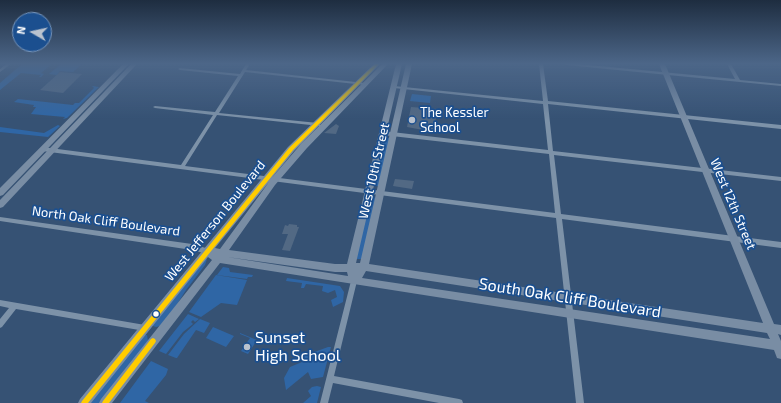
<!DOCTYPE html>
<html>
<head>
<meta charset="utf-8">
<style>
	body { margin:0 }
	#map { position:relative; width:781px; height:403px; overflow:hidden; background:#365274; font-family:"Exo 2",sans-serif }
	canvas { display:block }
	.north { position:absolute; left:12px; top:12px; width:40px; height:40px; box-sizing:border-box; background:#1b4f8f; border:1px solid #7695bc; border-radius:50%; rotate:279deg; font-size:11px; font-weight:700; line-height:16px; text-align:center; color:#fff }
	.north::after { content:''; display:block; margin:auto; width:14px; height:18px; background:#b9c2ce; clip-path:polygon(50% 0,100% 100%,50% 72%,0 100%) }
</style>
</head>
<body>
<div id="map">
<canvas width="781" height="403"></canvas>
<div class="north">N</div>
</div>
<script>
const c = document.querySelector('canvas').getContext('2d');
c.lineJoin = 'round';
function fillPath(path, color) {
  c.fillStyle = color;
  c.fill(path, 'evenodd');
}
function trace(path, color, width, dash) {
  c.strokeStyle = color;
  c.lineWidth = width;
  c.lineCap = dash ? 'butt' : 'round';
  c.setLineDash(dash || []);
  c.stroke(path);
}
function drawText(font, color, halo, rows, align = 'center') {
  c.font = font + ' "Exo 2",sans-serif';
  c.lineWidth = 3.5;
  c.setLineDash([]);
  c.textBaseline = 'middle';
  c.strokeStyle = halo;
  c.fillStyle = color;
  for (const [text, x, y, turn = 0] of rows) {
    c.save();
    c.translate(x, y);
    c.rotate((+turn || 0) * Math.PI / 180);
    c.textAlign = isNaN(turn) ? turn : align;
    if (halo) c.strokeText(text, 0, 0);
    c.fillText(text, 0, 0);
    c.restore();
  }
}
fillPath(new Path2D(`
	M22 64H52L41 73 44 74 41 77H39L41 75 21 73 0 90V83Z
	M61 64H82L73 72 60 71 57 75 49 74Z
	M92 86 99 87 67 118 63 119 65 117 31 114 36 107H33L34 105 14 102 18 99 73 105 75 103H79L94 88Z
	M412 94 431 96 430 103 410 101Z
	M58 125 60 126 48 137 0 132V127L44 133Z
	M384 138H390L379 186H375L373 184Z
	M371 197 376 198 362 259H356L369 198Z
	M207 259 205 265 186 290 176 306 160 326 156 327 153 326V323L202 261Z
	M223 267 229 268 230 272 253 275 252 277H248L247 279 217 275Z
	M216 275 247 280 237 305 221 303 201 317 189 312Z
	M287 278 340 286 344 292 343 302 333 307 331 300 337 297 335 290 328 293 322 291 323 286 306 284 304 288H301L302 283 286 281Z
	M188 314 199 319 195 322 193 320 191 322 193 324 183 332 166 354 159 351Z
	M200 319 210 323 204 333 196 330 177 358H176L168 355 184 334Z
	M213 327 234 336 226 347 206 338Z
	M240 333 257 340 248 354 241 351 250 338 240 334Z
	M144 335H147L148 341 100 403H89Z
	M328 347H331L323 377 311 379 308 372 286 390 284 378 290 367 302 362 301 357Z
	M151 361 168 369 166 375 145 401 149 403H120Z
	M317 386 321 387 317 403H303L311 396 308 391 312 387Z`), '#2f66a5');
fillPath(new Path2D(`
	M60 72 82 74 63 93 40 90Z
	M411 107 437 109 434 132 407 127Z
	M336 124 339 126 336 134 324 133Z
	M395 179 414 181 412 189 393 186Z
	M289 224 297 225V227H299L290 251 282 250 288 234H282L285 225 288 226Z`), '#526984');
fillPath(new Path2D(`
	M6 64H11L0 72V69Z
	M246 64H250L246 70 365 83 367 84 365 85 245 72 219 113 318 123 320 124V126L217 115 185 166 555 213 549 154 383 135 381 133 383 131 548 150 543 104 394 88 392 87 394 86 543 101 539 64H543L548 101 781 125V129L548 104 553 151 781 177V181L554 155 561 214 781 242V248L562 219 584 403H576L556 218 42 151 40 149 42 147 181 165 213 115 155 108 153 107 155 106 215 112 238 76 180 70 178 69 180 68 240 74Z
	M564 64H579L735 79 727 64H731L740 80 781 84V86L566 65Z
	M0 217 192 244 209 249 210 251 209 253 207 254 192 250 0 221Z
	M354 278 356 279 357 281 334 376 459 399 462 400 463 403H439L333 383 328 403H320L351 281 352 279Z
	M0 300 145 325 147 326 148 328 147 330 145 331 16 309 2 327 0 328V319L9 308 0 306Z`), '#7d92a8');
fillPath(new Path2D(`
	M123 64H129L3 195 0 196V188Z
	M131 64H137L3 207 0 208V200Z
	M374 64H380L294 151 270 180 301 144 382 64H388L307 148 275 185 229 250 335 264H347L396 64H402L356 263H360L406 64H412L369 264 763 323 659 64H665L774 324 781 325V335L778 334 781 341V359L777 358 774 350 220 263 112 403H99L101 399 212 260 208 257 91 403H78L80 399 288 147ZM269 182 220 249 215 248ZM227 257 335 272H347L348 276ZM366 271 767 333 770 339 362 278Z`), '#798da4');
fillPath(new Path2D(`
	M375 64H379L293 150 88 403H81L82 401 289 148Z
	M153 338 155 339 156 341 155 343 109 403H102L103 401 151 339Z`), '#fc0');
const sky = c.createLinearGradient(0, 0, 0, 120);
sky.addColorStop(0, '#1e2d40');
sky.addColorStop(0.53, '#4c6688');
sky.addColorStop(1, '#4c668800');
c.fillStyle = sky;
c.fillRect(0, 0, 781, 120);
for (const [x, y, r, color] of [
	[412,120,4,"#b9c2ce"],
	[156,314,3.5,"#fff"],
	[247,347,4,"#b9c2ce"]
]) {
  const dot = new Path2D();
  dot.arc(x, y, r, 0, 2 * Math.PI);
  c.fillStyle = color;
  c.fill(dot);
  trace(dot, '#1b4f8f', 1.5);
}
drawText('13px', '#fff', '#1b4f8f', [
	["The Kessler",420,113],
	["School",420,128]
], 'left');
drawText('13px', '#fff', '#1b4f8f', [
	["West 10th Street",374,171,-77],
	["West 12th Street",733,204,67],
	["North Oak Cliff Boulevard",106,221,8],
	["West Jefferson Boulevard",215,221,-51]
]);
drawText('16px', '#fff', '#1b4f8f', [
	["South Oak Cliff Boulevard",570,298,9]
]);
drawText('16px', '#fff', '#1b4f8f', [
	["Sunset",255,338],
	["High School",255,356]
], 'left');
</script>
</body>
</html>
